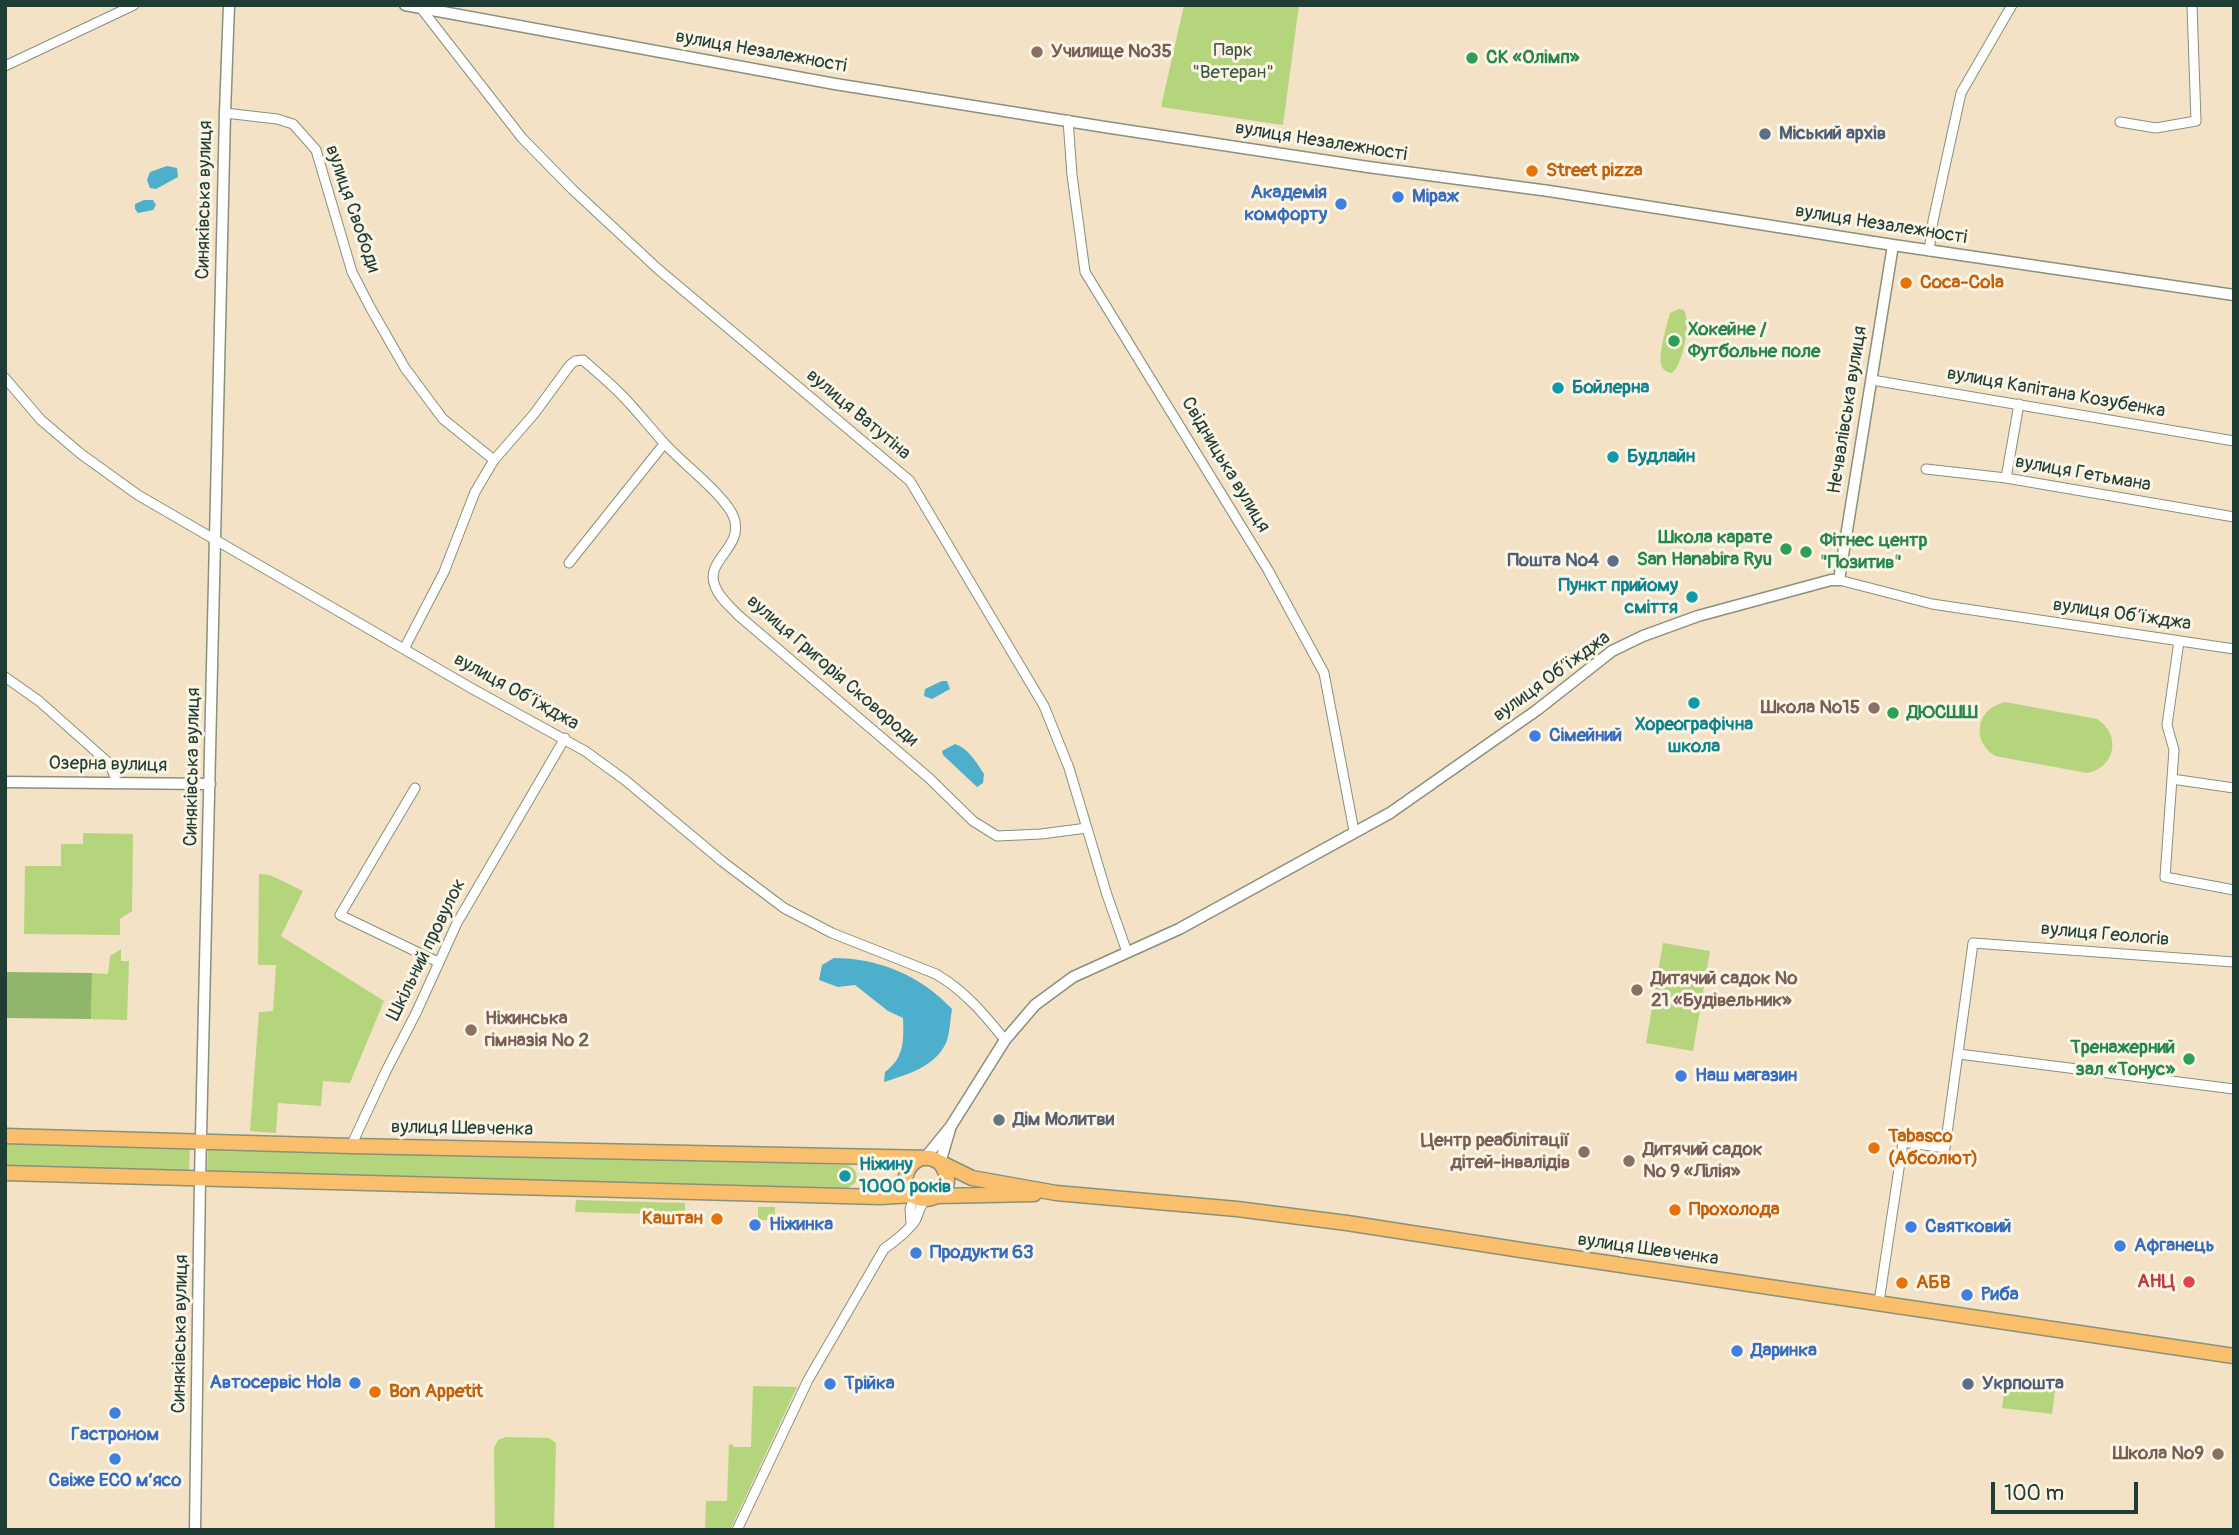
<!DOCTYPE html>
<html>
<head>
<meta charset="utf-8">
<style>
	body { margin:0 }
	#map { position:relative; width:2239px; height:1535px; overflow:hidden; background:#f3e2c5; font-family:Pangolin,sans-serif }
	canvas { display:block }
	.frame { position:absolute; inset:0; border:7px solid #1f3d34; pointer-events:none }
	.scale { position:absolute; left:1991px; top:1482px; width:147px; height:32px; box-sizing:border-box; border:4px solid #1f3d34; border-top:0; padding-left:9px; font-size:21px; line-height:24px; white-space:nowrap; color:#1f3d34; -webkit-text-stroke:5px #fcf5e5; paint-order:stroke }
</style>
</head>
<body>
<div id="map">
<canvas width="2239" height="1535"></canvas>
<div class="frame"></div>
<div class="scale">100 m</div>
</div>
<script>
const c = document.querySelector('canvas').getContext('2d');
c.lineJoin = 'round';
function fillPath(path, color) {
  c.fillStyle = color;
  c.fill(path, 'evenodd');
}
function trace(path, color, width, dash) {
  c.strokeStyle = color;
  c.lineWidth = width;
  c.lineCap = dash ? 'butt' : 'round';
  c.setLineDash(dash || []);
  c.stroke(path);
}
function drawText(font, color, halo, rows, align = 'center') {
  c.font = font + ' Pangolin,sans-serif';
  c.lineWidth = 6;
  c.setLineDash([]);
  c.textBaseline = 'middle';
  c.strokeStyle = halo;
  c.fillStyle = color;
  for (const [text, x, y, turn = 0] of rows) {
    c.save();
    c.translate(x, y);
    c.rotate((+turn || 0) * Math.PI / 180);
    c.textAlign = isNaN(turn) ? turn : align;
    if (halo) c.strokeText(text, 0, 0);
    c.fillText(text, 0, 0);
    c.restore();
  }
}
fillPath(new Path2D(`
	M1184 5H1299L1283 125 1161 107Z
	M1679 309 1684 310C1691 322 1683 365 1672 373 1668 372 1665 372 1662 367 1657 357 1667 324 1670 313Z
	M2005 702 2097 719C2122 735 2115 768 2087 773L1995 756C1970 740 1977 708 2005 702Z
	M83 833 133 834 132 911 120 919V935L24 934 25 866H61V844H83Z
	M259 874 270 875 303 891 281 936 384 1001 350 1083 323 1081 321 1106 278 1103 276 1133 250 1131 259 1012 273 1011 276 965H258Z
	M1663 943 1710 951 1693 1051 1646 1043Z
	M121 949V961H129L127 1020 91 1019 92 973 108 974 110 956Z
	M5 1140 190 1145 189 1170 5 1166Z
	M208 1145 848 1165C856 1169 858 1174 856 1182L847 1189 207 1171Z
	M576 1200 685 1203V1215L575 1212Z
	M758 1207H775V1220H758Z
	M2006 1376 2056 1383 2052 1414 2002 1408Z
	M753 1386 797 1387 730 1530H705L706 1501H727L729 1444 733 1445 734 1447H751Z
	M506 1437 549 1438 556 1443 554 1530H495L494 1448 498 1440Z`), '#b5d57d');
fillPath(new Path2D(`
	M5 972 92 973 91 1019 5 1018Z`), '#90b66c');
fillPath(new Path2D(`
	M167 166 177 168 178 177 156 189 150 188 147 180 150 172Z
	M144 200H153L156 205 153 210 138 213 135 209V204Z
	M942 681H947L950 689 932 699 924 696 925 689Z
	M955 744C968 748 977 763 984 774L983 783 977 787 943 755 942 751Z
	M834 958C879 958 921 976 952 1009 950 1020 950 1034 946 1043 935 1067 906 1075 884 1082L885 1072C904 1058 904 1041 903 1018L888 1011 855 985 838 987 819 980 822 965Z`), '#4dafcc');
const minor = new Path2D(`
	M420 7 522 138 573 190 658 269 910 481 1044 706 1069 768 1107 895 1127 952
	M5 66 134 5
	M225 113 277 119 293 124 316 150 352 272 370 307 405 368 443 419 494 460
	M1068 120 1072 175 1085 272 1268 570 1324 673 1354 831
	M2120 122 2156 128 2196 121 2192 5
	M1929 251 1933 221 1961 93 2012 5
	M5 378 41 420 81 454 138 495 471 688 585 751 625 780 723 862 784 908 832 933 936 974C965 991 984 1014 1005 1040
	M1872 380 2234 441
	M1926 469 2006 478 2234 517
	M2006 478 2019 404
	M569 563 664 444
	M1839 580 1932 604 2234 649
	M2179 641 2167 725 2174 750 2165 877 2234 890
	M404 649 444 572 475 492 494 460 534 414 570 365 575 361 583 360C599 374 616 388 630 404 642 417 653 431 665 444 681 462 727 497 734 518 744 548 704 560 715 586 719 598 730 606 738 615L929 778 973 821 997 836 1041 834 1087 828
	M5 677 39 701 110 764 117 783
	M2172 779 2234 788
	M415 788 340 915 438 962
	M1959 1054 2234 1089
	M351 1146 386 1071 416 1013 457 923 565 738
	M911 1224 910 1209 914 1196
	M1879 1302 1903 1142 1945 1148 1973 943 2234 962
	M737 1530 808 1380 884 1249C895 1241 907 1232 915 1221 919 1214 919 1207 925 1200`);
const tertiary = new Path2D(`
	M405 5 835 84 1111 128 1368 167 1549 191 1893 245 2234 295
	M5 782 210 784
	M925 1158 951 1126 1005 1040 1035 1005 1073 977 1179 929 1390 813 1537 710 1612 651 1643 636 1698 616 1831 580H1839L1893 245
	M940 1163 950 1129
	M195 1530 200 1178 225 113 229 5`);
const primary = new Path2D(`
	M5 1136 351 1146 931 1158 972 1178 1056 1193 1237 1209 1347 1223 1547 1254 2234 1356
	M919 1159C912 1163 907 1168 906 1176 900 1214 967 1201 941 1164
	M5 1173 696 1192 880 1197 913 1195
	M938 1196 1034 1194`);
trace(minor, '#89907c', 11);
trace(tertiary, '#89907c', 13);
trace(primary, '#89907c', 17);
trace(minor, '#fff', 9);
trace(tertiary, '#fff', 10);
trace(primary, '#f9bf6d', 14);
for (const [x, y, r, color] of [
	[1037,52,7,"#8d6e63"],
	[1472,58,7,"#2e9e5b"],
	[1765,134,7,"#5c6f8a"],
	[1532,171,7,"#e8710a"],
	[1398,197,7,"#3f7fe0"],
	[1341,204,7,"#3f7fe0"],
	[1906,283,7,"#e8710a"],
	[1674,341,7,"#2e9e5b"],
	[1558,388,7,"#0f9aa8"],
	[1613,457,7,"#0f9aa8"],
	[1786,549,7,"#2e9e5b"],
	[1806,552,7,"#2e9e5b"],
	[1613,561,7,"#5c6f8a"],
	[1692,597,7,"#0f9aa8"],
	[1694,703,7,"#0f9aa8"],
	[1874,708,7,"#8d6e63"],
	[1893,713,7,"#2e9e5b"],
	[1535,736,7,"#3f7fe0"],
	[1637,990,7,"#8d6e63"],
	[471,1030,7,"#8d6e63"],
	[2189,1059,7,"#2e9e5b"],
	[1681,1076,7,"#3f7fe0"],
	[999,1120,7,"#6b7280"],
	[1874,1148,7,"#e8710a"],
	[1584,1152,7,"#8d6e63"],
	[1629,1161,7,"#8d6e63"],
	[845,1176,7,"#0f9aa8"],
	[1675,1210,7,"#e8710a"],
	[717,1219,7,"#e8710a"],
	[755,1225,7,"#3f7fe0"],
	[1911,1227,7,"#3f7fe0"],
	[2120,1246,7,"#3f7fe0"],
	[916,1253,7,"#3f7fe0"],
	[2189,1282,7,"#e0444e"],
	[1902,1283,7,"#e8710a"],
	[1967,1295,7,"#3f7fe0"],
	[1737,1351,7,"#3f7fe0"],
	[355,1383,7,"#3f7fe0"],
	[830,1384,7,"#3f7fe0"],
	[1968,1384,7,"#5c6f8a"],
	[375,1392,7,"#e8710a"],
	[115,1413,7,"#3f7fe0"],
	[2218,1454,7,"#8d6e63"],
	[115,1459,7,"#3f7fe0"]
]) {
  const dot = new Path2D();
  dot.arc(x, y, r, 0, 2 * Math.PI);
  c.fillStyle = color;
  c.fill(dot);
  trace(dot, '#fcf5e5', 2.5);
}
drawText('19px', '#3d5b43', '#fcf5e5', [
	["Парк",1233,51],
	["\"Ветеран\"",1233,73]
]);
drawText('19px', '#1f3d34', '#fcf5e5', [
	["вулиця Незалежності",761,52,10],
	["вулиця Незалежності",1321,142,9],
	["Синяківська вулиця",205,200,-89],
	["вулиця Свободи",352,209,71],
	["вулиця Незалежності",1881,225,9],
	["вулиця Капітана Козубенка",2056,393,10],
	["Нечвалівська вулиця",1848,410,-81],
	["вулиця Ватутіна",858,415,40],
	["Свідницька вулиця",1225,465,59],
	["вулиця Гетьмана",2083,474,10],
	["вулиця Обʼїжджа",2122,615,8],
	["вулиця Григорія Сковороди",832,671,41],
	["вулиця Обʼїжджа",1552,677,-36],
	["вулиця Обʼїжджа",516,692,29],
	["Озерна вулиця",108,765,1],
	["Синяківська вулиця",193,767,-89],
	["вулиця Геологів",2105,935,5],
	["Шкільний провулок",427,950,-64],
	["вулиця Шевченка",462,1129,1],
	["вулиця Шевченка",1648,1250,8],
	["Синяківська вулиця",181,1334,-89]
]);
drawText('bold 19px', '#785e54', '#fcf5e5', [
	["Училище №35",1051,52],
	["Школа №15",1860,708,"right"],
	["Дитячий садок №",1651,979],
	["21 «Будівельник»",1651,1001],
	["Ніжинська",485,1019],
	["гімназія № 2",485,1041],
	["Центр реабілітації",1570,1141,"right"],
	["дітей-інвалідів",1570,1163,"right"],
	["Дитячий садок",1643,1150],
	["№ 9 «Лілія»",1643,1172],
	["Школа №9",2204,1454,"right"]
], 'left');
drawText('bold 19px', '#27864d', '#fcf5e5', [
	["СК «Олімп»",1486,58],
	["Хокейне /",1688,330],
	["Футбольне поле",1688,352],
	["Школа карате",1772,538,"right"],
	["San Hanabira Ryu",1772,560,"right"],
	["Фітнес центр",1820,541],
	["\"Позитив\"",1820,563],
	["ДЮСШШ",1907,713],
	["Тренажерний",2175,1048,"right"],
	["зал «Тонус»",2175,1070,"right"]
], 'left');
drawText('bold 19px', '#4e5e75', '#fcf5e5', [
	["Міський архів",1779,134],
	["Пошта №4",1599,561,"right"],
	["Укрпошта",1982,1384]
], 'left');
drawText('bold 19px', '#c56008', '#fcf5e5', [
	["Street pizza",1546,171],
	["Coca-Cola",1920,283],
	["Tabasco",1888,1137],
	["(Абсолют)",1888,1159],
	["Прохолода",1689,1210],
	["Каштан",703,1219,"right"],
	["АБВ",1916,1283],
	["Bon Appetit",389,1392]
], 'left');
drawText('bold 19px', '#366cbe', '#fcf5e5', [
	["Академія",1327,193,"right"],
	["комфорту",1327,215,"right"],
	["Міраж",1412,197],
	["Сімейний",1549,736],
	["Наш магазин",1695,1076],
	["Ніжинка",769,1225],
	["Святковий",1925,1227],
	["Афганець",2134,1246],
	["Продукти 63",930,1253],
	["Риба",1981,1295],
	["Даринка",1751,1351],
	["Автосервіс Hola",341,1383,"right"],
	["Трійка",844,1384],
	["Гастроном",115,1435,"center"],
	["Свіже ECO м’ясо",115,1481,"center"]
], 'left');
drawText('bold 19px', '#0d838f', '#fcf5e5', [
	["Бойлерна",1572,388],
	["Будлайн",1627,457],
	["Пункт прийому",1678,586,"right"],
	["сміття",1678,608,"right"],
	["Хореографічна",1694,725,"center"],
	["школа",1694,747,"center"],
	["Ніжину",859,1165],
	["1000 років",859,1187]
], 'left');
drawText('bold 19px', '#5b616d', '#fcf5e5', [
	["Дім Молитви",1013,1120]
], 'left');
drawText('bold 19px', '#be3a42', '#fcf5e5', [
	["АНЦ",2175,1282]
], 'right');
</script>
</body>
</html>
